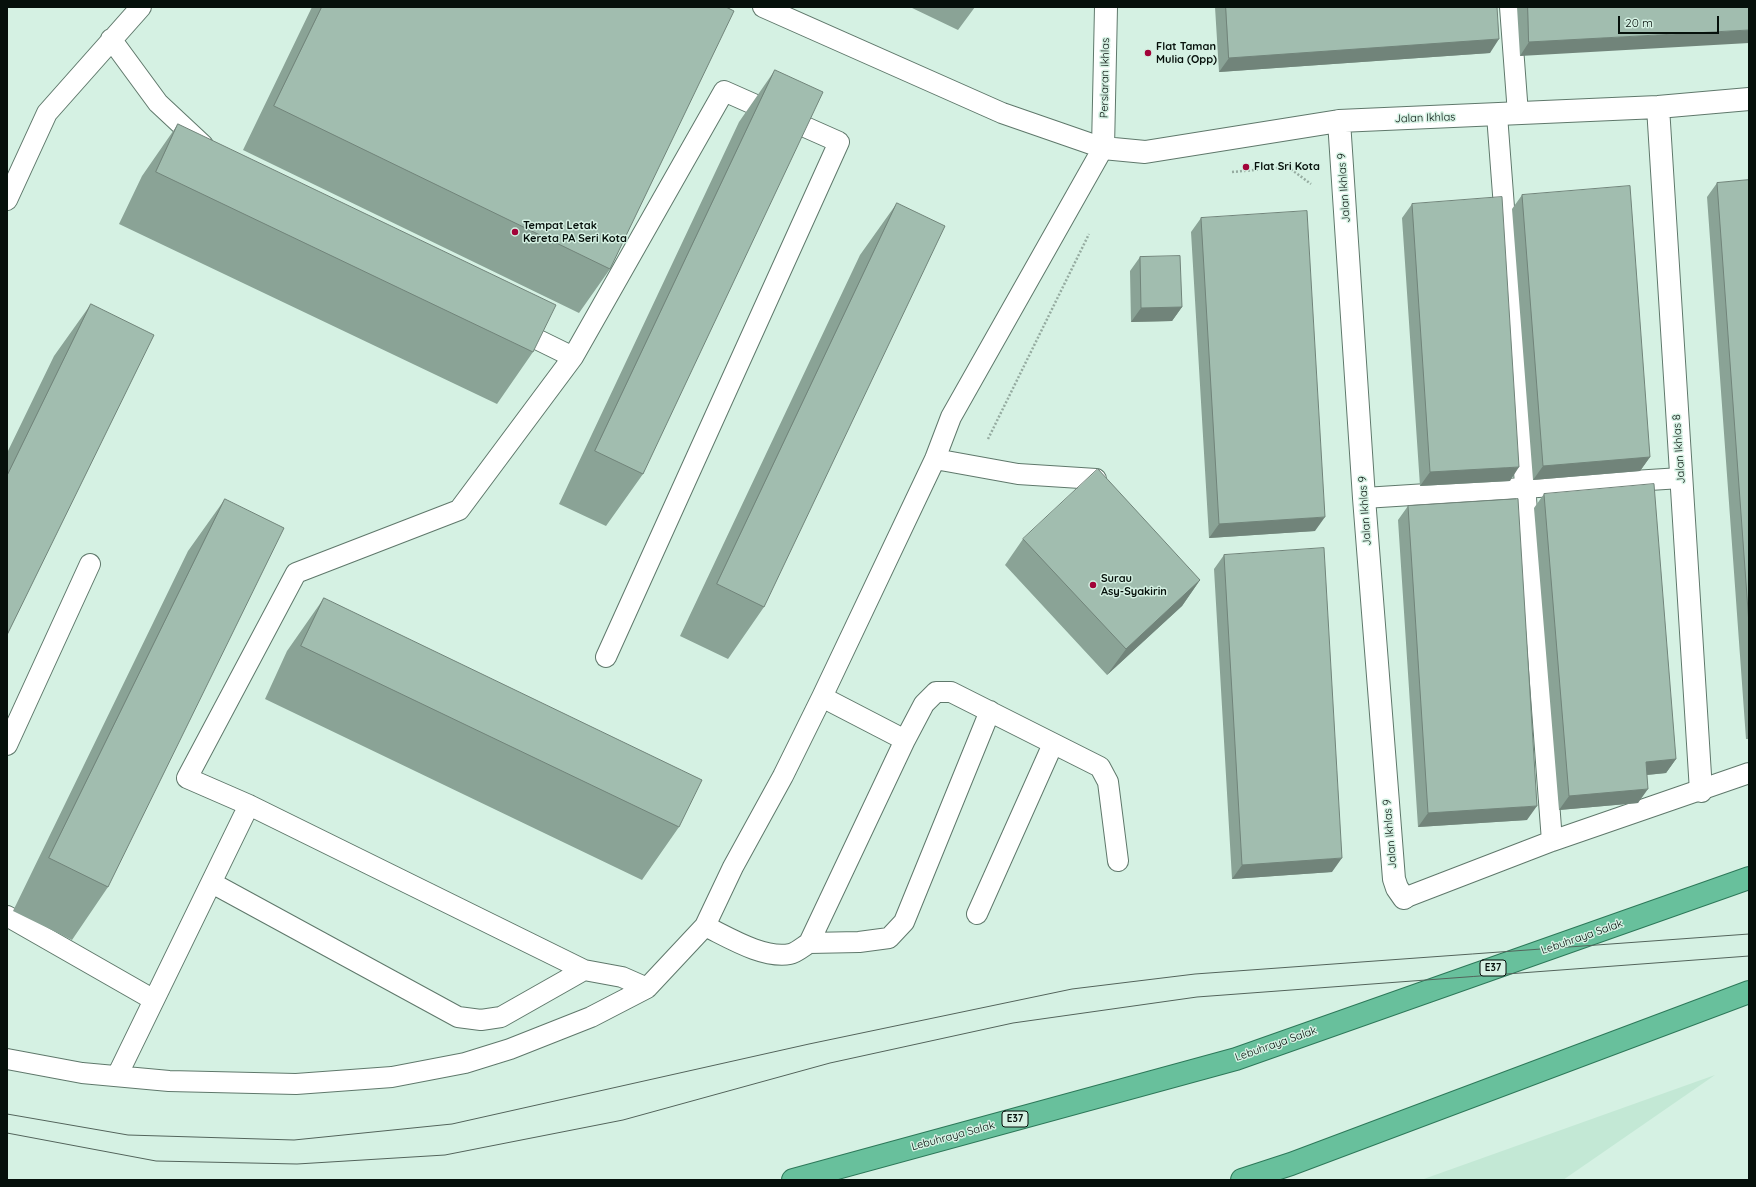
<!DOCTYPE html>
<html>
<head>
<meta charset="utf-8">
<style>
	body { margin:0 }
	#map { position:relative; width:1756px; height:1187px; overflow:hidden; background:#d5f1e3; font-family:Quicksand,sans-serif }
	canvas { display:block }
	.frame { position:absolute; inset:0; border:8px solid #06100b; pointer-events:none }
	.scale { position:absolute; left:1618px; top:16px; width:101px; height:18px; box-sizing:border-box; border:2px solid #06100b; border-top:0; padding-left:5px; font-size:12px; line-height:14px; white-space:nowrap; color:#06100b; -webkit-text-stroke:3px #d5f1e3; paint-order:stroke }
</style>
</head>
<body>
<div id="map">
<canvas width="1756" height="1187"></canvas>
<div class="frame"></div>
<div class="scale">20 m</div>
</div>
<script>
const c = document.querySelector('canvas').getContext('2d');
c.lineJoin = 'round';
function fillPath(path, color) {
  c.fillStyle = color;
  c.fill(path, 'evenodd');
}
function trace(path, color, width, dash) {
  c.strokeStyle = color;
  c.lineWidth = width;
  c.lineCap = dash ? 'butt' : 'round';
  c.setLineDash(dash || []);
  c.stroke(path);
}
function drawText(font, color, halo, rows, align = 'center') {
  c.font = font + ' Quicksand,sans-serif';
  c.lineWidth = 3;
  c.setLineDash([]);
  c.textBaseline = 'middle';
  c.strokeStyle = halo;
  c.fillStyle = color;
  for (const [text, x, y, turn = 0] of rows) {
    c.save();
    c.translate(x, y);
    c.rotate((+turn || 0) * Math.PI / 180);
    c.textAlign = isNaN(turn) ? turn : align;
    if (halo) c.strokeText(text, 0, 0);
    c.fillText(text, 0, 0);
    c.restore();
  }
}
fillPath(new Path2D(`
	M1715 1075 1563 1180H1421Z`), '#c3e8d5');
const service = new Path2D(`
	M1510 7 1518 114
	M111 39 158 103 203 145
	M1497 115 1552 841
	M7 200 47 113 141 7
	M514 328 573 357
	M935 459 1018 474 1096 479
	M1364 498 1681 478
	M606 657 839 142 724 91 573 357 459 510 296 573 187 778 249 805 584 970 622 977 647 988
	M822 697 905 740 924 704 936 692H951L1100 767 1108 782 1118 861
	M7 745 90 564
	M212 883 458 1017 481 1020 501 1017 584 970
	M1404 898 1552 841 1749 773
	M977 914 1053 744
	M7 916 154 1000
	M705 926C728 937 763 959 790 954 796 953 804 946 809 943L905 740
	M809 943 859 942 889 938 904 922 990 711
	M7 1059 82 1073 169 1081 296 1084 392 1077 465 1063 510 1049 591 1017 647 988 705 926 733 867 783 776 822 697 935 459 951 417 1103 148 1002 113 763 7
	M117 1076 249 805`);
const minor = new Path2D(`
	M1106 7 1103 148 1145 152 1339 121 1658 107 1749 99
	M1658 107 1701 791
	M1339 121 1364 498 1394 879 1397 888 1404 898`);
const trunk = new Path2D(`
	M793 1180 1236 1059 1749 878
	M1242 1180 1291 1164 1749 992`);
trace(service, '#5f786b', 22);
trace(minor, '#5f786b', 24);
trace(trunk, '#2d7859', 24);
trace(new Path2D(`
	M1232 172 1288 167 1311 184
	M988 439 1089 234`), '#95aba0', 2.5, [2, 2]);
trace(service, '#fff', 20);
trace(minor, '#fff', 22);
trace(trunk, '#68c09c', 22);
trace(new Path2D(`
	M7 1114 128 1135 294 1140 452 1124 809 1044 1072 989 1195 974 1749 934
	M7 1133 156 1161 297 1164 445 1155 623 1120 830 1063 1013 1023 1197 997 1749 956`), '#53645b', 1);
fillPath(new Path2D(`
	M312 7H726L610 269 579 313 243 150Z
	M910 7H975L958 30Z
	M1215 7H1497L1490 53 1219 72Z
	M1517 7H1749L1520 56Z
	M775 70 643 474 606 526 559 504 739 122Z
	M178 124 533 352 497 404 119 224 142 176Z
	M1749 180V739H1746L1707 197 1717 183Z
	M1522 195 1650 457 1640 471 1533 480 1512 209Z
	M897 203 764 607 728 659 680 636 860 255Z
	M1412 204 1510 481 1420 486 1402 218Z
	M1201 218 1315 531 1209 538 1191 232Z
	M1140 257 1182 307 1172 321 1131 322 1130 271Z
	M91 304 7 635V453L54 356Z
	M1544 494 1676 759 1666 773 1647 775 1638 803 1559 810 1534 508Z
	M225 499 108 887 72 940 13 911 188 551Z
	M1408 506 1527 820 1418 827 1398 520Z
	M1023 539 1200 580 1182 606 1107 675 1005 565Z
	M1224 555 1332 872 1232 879 1214 569Z
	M324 598 679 827 642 880 265 699 287 651Z`), '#8aa396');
fillPath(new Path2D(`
	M1749 30V43L1520 56 1529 42Z
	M1499 39 1490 53 1219 72 1229 58Z
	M1182 307 1172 321 1131 322 1141 308Z
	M1650 457 1640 471 1533 480 1543 466Z
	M1519 467 1510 481 1420 486 1430 472Z
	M1325 517 1315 531 1209 538 1219 524Z
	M1200 580 1182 606 1107 675 1126 649Z
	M1676 759 1666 773 1636 776 1646 762Z
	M1648 789 1638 803 1559 810 1569 796Z
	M1537 806 1527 820 1418 827 1428 813Z
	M1342 858 1332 872 1232 879 1242 865Z`), '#71847a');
const building = new Path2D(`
	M322 7H726L734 11 610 269 274 106Z
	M1226 7H1497L1499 39 1229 58Z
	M1528 7H1749V30L1529 42Z
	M775 70 823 92 643 474 595 451Z
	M178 124 556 305 533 352 156 172Z
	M1749 180V624L1717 183Z
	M1630 186 1650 457 1543 466 1522 195Z
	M1502 197 1519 467 1430 472 1412 204Z
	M897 203 945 226 764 607 717 584Z
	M1307 211 1325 517 1219 524 1201 218Z
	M1180 256 1182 307 1141 308 1140 257Z
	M91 304 154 335 7 635V476Z
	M1098 469 1200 580 1126 649 1023 539Z
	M1654 484 1676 759 1646 762 1648 789 1569 796 1544 494Z
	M225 499 284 528 108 887 49 858Z
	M1518 499 1537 806 1428 813 1408 506Z
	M1324 548 1342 858 1242 865 1224 555Z
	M324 598 702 780 679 827 301 646Z`);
fillPath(building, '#a1bdaf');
trace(building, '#71847a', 1);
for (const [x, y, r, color] of [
	[1148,53,4,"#a20339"],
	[1246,167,4,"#a20339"],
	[515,232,4,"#a20339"],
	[1093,585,4,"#a20339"]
]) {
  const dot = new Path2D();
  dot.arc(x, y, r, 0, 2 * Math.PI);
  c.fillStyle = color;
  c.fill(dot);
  trace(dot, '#d5f1e3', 1.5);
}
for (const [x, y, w] of [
	[1493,968,26],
	[1015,1119,26]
]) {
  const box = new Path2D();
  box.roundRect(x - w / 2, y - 8, w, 16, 3);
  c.fillStyle = '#d5f1e3';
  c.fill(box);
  trace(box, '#06100b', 1);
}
drawText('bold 10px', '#06100b', null, [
	["E37",1493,968],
	["E37",1015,1119]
]);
drawText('bold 11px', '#06100b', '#d5f1e3', [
	["Flat Taman",1156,47],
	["Mulia (Opp)",1156,60],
	["Flat Sri Kota",1254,167],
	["Tempat Letak",523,226],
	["Kereta PA Seri Kota",523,239],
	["Surau",1101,579],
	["Asy-Syakirin",1101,592]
], 'left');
drawText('11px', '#06100b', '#d5f1e3', [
	["Persiaran Ikhlas",1105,78,-89],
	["Jalan Ikhlas",1425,118,-2],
	["Jalan Ikhlas 9",1344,188,-94],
	["Jalan Ikhlas 8",1679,449,-94],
	["Jalan Ikhlas 9",1365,511,-94],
	["Jalan Ikhlas 9",1390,834,-95],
	["Lebuhraya Salak",1582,937,-19],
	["Lebuhraya Salak",1276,1044,-19],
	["Lebuhraya Salak",953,1136,-15]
]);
</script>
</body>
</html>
